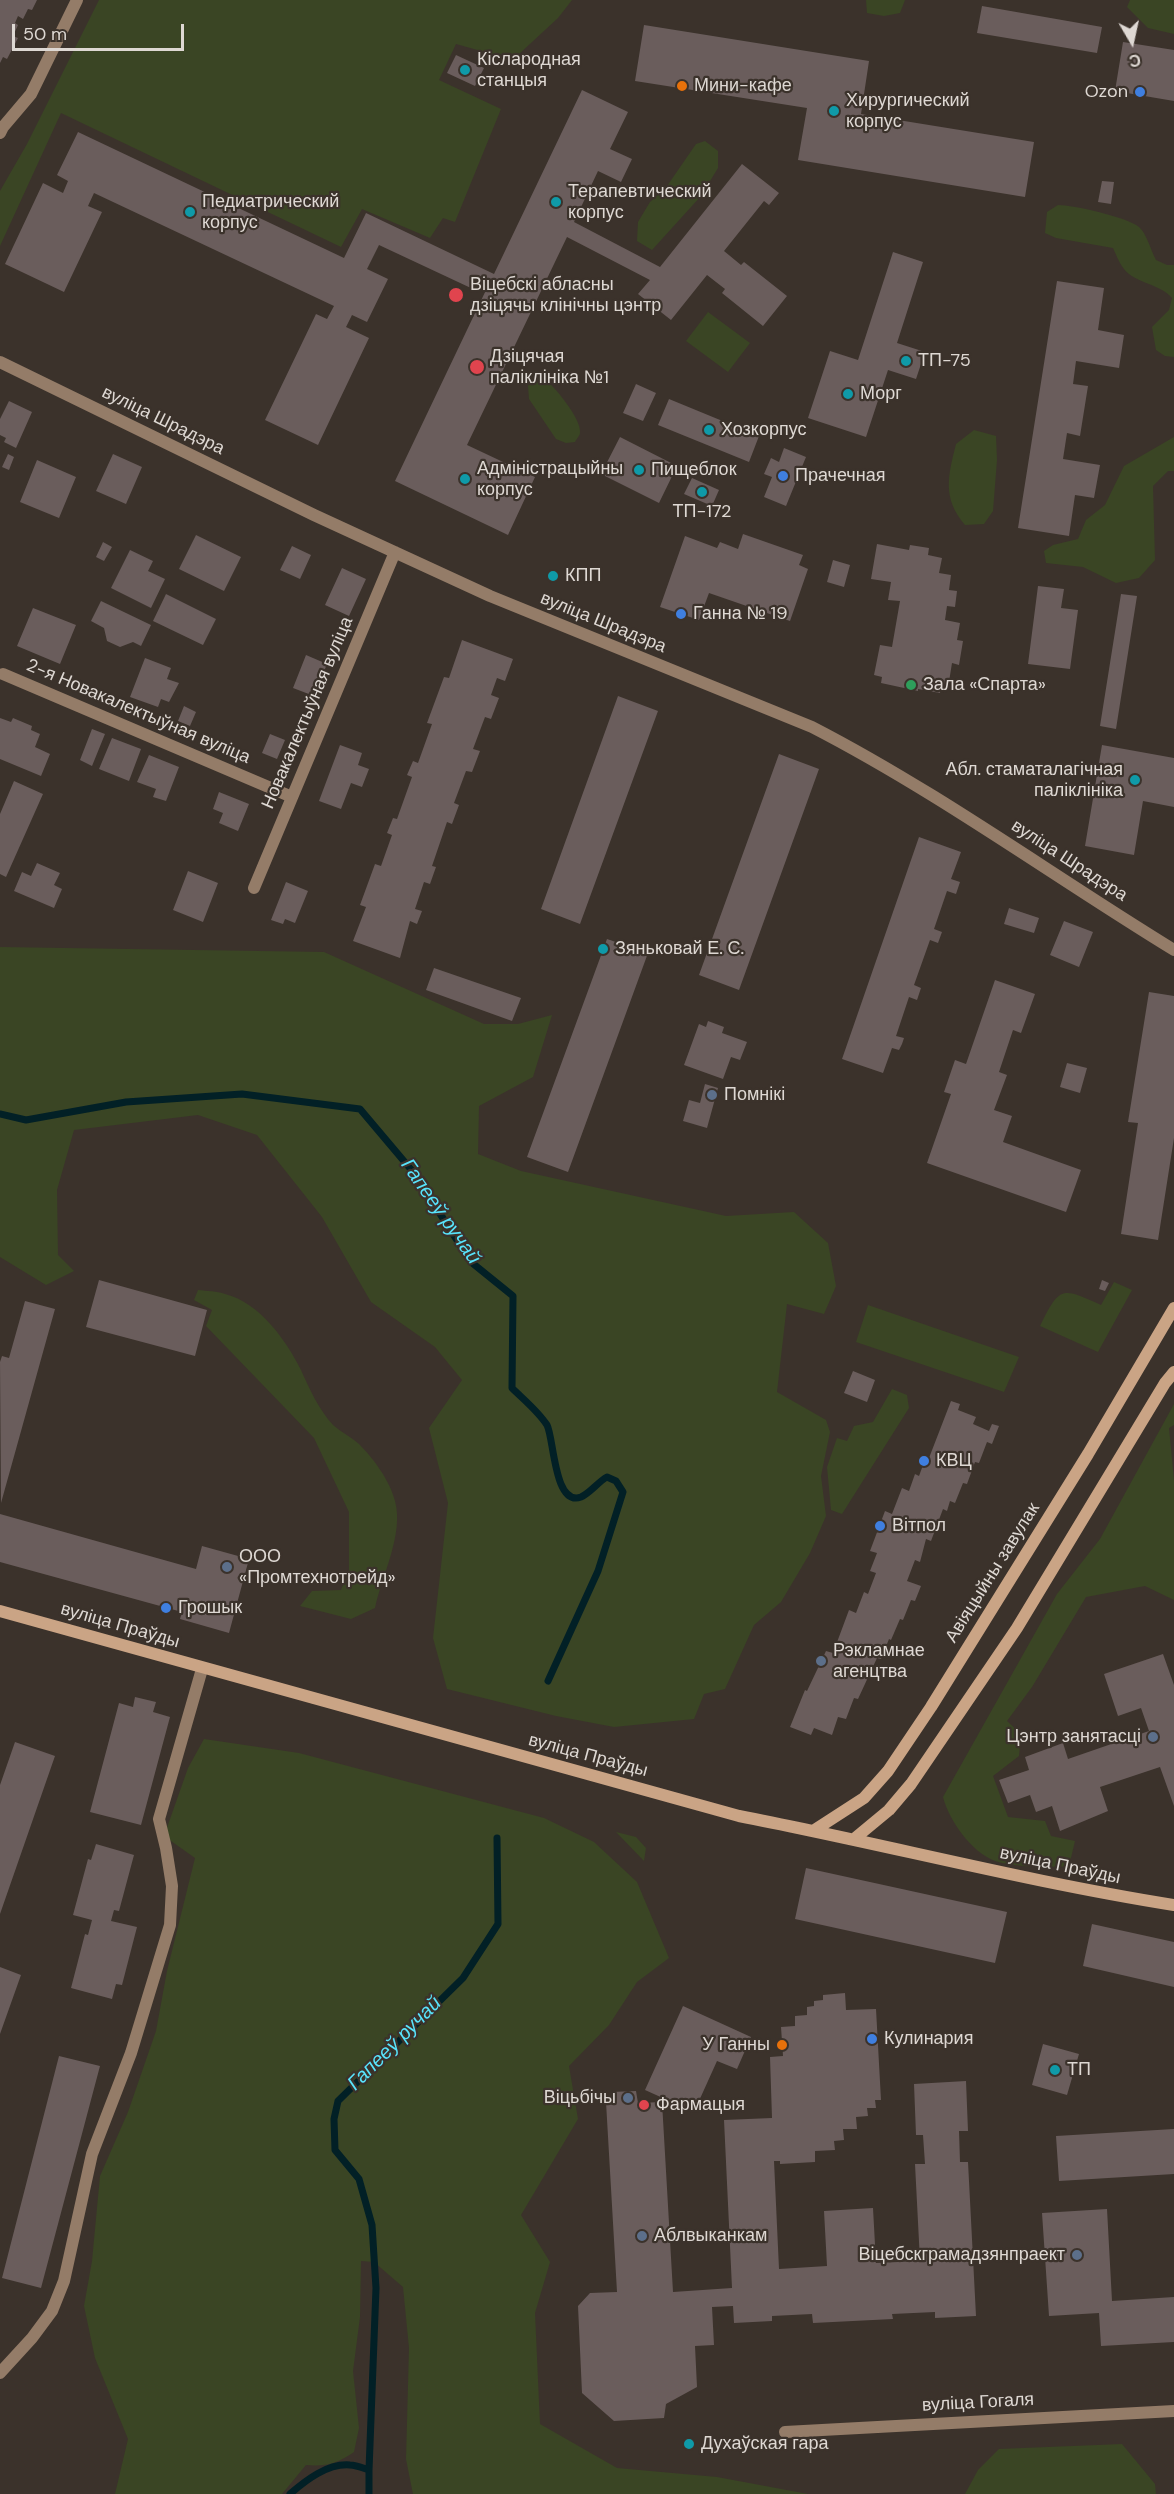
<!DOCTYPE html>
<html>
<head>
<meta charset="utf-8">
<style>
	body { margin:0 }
	#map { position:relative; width:1174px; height:2494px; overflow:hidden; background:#3b322b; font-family:"DM Sans",sans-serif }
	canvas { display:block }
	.north { position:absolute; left:1102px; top:12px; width:60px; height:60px; -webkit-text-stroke:4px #3b322b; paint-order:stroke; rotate:171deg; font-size:16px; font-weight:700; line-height:24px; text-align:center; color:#ded8d3 }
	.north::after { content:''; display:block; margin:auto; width:21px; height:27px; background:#ded8d3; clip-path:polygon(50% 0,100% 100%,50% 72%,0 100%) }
	.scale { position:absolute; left:12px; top:24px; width:172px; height:27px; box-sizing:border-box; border:3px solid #ded8d3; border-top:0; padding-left:8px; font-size:18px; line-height:21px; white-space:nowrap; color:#ded8d3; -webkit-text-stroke:4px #3b322b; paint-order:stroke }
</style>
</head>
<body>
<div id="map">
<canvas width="1174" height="2494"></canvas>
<div class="north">С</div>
<div class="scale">50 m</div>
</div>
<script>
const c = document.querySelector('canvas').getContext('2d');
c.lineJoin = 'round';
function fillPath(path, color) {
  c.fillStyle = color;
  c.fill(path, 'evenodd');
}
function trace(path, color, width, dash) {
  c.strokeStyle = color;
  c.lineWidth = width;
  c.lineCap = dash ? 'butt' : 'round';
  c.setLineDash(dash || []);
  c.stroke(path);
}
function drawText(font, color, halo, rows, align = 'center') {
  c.font = font + ' "DM Sans",sans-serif';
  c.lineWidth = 4.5;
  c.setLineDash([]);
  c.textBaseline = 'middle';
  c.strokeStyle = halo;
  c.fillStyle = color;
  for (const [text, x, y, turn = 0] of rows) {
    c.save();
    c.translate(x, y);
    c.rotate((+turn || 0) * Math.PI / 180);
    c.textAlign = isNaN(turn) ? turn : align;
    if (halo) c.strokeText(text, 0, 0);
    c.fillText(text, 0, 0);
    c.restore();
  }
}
fillPath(new Path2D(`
	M99 0H572L558 18 518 55 492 54 456 44 439 80 501 109 455 222 443 218 430 238 362 209 341 247 61 113 0 246V191L27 144Z
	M866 0H905L900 13 884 16 867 13Z
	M1130 0H1174V34L1148 28 1127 7Z
	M705 141 718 151V168L701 196 652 250 637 241 638 222 650 202 665 189 696 144Z
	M1058 205C1073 205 1127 217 1139 227 1147 234 1151 251 1156 260L1167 265H1174V357L1165 356 1156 350 1152 327 1169 310 1172 298C1159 283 1136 284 1124 269 1119 263 1116 254 1113 248L1056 238 1045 233 1047 212Z
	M708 312 750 343 728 372 686 341Z
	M542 377C553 384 582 419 580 433 580 435 576 440 575 442L566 443 556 439 529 399 528 386 534 379Z
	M974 430 996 436 997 460 993 511 984 524 965 525C942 498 948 476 956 444Z
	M1174 437V471H1168L1153 486 1155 560 1139 578 1116 583 1083 567 1046 563 1044 551 1053 545 1078 539 1086 520 1105 505 1124 466Z
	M0 947 324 952 484 1024H518L552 1015 533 1077 479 1106 478 1154 521 1171 726 1216 794 1212 828 1243 836 1286 824 1314 787 1304 777 1392 826 1420 830 1432 821 1476 826 1516 810 1553 781 1602 754 1625 725 1689 704 1694 694 1719 614 1727 556 1716 447 1689 433 1638 448 1503 429 1428 462 1380 435 1347 371 1302 322 1217 257 1135 198 1115 74 1130 57 1190 58 1255 74 1271 46 1285 0 1257Z
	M1114 1282 1132 1290 1098 1352 1040 1326C1060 1286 1061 1287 1101 1305Z
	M198 1290C207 1291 217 1291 225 1294 260 1303 286 1340 301 1370 309 1388 319 1410 333 1425 341 1432 351 1437 359 1444 374 1459 390 1481 395 1501 404 1534 382 1575 375 1608L351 1619 300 1606 312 1591 341 1590 349 1570V1512L314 1438 206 1326 212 1310 194 1300Z
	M868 1305 1019 1357 1004 1392 856 1342Z
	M892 1389 907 1395 909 1408 842 1514 831 1510 827 1467 837 1438 847 1441 854 1426 873 1422Z
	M1174 1404V1425L1169 1428 1174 1480V1600L1145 1586 1086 1597 1032 1687 1007 1721 1021 1734 1019 1756 993 1776 1008 1817 1045 1821 1051 1836 1075 1841 1069 1866C1050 1868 1013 1867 995 1861 971 1852 949 1820 943 1797L1057 1594 1100 1539Z
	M204 1739 299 1753 544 1818 594 1842 637 1882 669 1958 637 1982 609 2025 569 2066 578 2119 521 2215 550 2262 535 2313 540 2424 617 2468 717 2477 808 2494H413L406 2459 409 2348 403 2287 374 2262 361 2261 360 2317 353 2371 359 2428 354 2452C338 2463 326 2467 306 2465L282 2494H115L128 2439 95 2358 84 2306 92 2261 100 2176 128 2112 156 2031 167 1971 195 1858 164 1836 188 1768Z
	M616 1832 636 1837 646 1848 644 1861Z
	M1122 2444 1155 2484 1156 2494H965L978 2470 999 2449Z`), '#3a4524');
trace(new Path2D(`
	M0 1114 26 1120 126 1102 242 1094 360 1109 414 1173 471 1262 513 1296 512 1388C523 1399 538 1411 547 1425 554 1438 554 1507 581 1497 590 1493 598 1482 607 1477L616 1481 623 1492 598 1571 548 1681
	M369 2470 376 2288 372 2225 359 2179 335 2150 334 2119 338 2101 463 1978 498 1924 497 1838
	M290 2494C306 2480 328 2463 350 2465 356 2465 363 2468 369 2470V2494`), '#022026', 7);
fillPath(new Path2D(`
	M0 0H37L32 10 28 9 23 19 18 16 15 23 18 25 13 36 18 38 7 59 3 57 0 63Z
	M982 6 1102 27 1097 53 977 33Z
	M644 25 869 61 861 114 1034 142 1025 197 798 160 807 108 635 81Z
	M1123 42 1174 50V101L1115 91Z
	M456 55 484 68 475 86 447 73Z
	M582 90 628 112 610 149 632 159 621 182 598 171 574 222 660 267 742 164 779 193 769 205 764 201 724 251 741 265 744 262 787 296 763 326 722 293 725 289 707 275 671 320 638 294 650 280 567 237 467 445 535 477 508 535 395 481 487 288 476 283 473 289 379 245 367 269 388 279 367 322 352 315 346 327 369 338 318 445 265 420 316 314 327 319 334 306 94 193 88 206 102 212 64 292 5 264 43 183 63 193 68 181 57 175 78 132 344 258 366 213 494 274Z
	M1102 181 1114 182 1111 204 1098 202Z
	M893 252 923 262 897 343 925 352 916 379 888 370 866 437 808 418 830 351 858 360Z
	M1057 281 1104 288 1098 330 1124 335 1119 368 1076 361 1073 384 1088 386 1080 436 1067 433 1063 459 1100 465 1094 498 1075 495 1069 536 1018 528Z
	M636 384 656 393 643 421 623 413Z
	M669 399 759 436 749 462 658 425Z
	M9 401 32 412 16 448 4 442 6 438 0 435V419Z
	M620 437 677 466 659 503 601 474Z
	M784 448 806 457 786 506 764 497 772 477 764 474 771 458 779 462Z
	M8 454 14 457 9 470 2 467Z
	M113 454 142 467 126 504 96 491Z
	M37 460 76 477 59 518 20 502Z
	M692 478 719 490 712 506 684 494Z
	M743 534 803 555 799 565 808 569 790 621 709 593 699 620 660 607 685 536 717 548 720 542 738 549Z
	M196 535 241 557 224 591 179 569Z
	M103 542 112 547 104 561 96 557Z
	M877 544 909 550 910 545 929 548 928 555 942 558 939 573 951 575 949 590 957 591 955 607 947 606 945 620 960 623 957 640 963 641 959 665 952 663 948 688 941 686 940 693 918 689V691L881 683 882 677 874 675 880 645 892 647 900 601 888 600 891 582 871 579Z
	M292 546 311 555 300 579 280 570Z
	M130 550 153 561 148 571 165 579 151 608 111 588Z
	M833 560 850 565 844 587 827 582Z
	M342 568 366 579 349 616 325 605Z
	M550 570 558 573 555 582 548 580Z
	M1038 586 1064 589 1061 608 1078 610 1070 669 1028 664Z
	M166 594 216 619 203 645 153 621Z
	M1121 594 1137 596 1116 729 1100 726Z
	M101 601 151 625 141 646 133 642 120 647 107 641 104 628 91 621Z
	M33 608 76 625 60 664 17 646Z
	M462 640 513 659 505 681 497 678 491 695 499 698 491 719 485 717 473 749 480 751 472 772 466 771 454 803 459 805 452 824 447 822 432 866 436 867 430 884 424 882 415 909 422 911 417 924 410 921 400 958 353 941 366 907 360 905 375 864 381 866 392 835 387 833 393 818 397 819 412 777 407 775 413 761 418 763 432 724 427 723 444 677 449 678Z
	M306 655 327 664 314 696 293 688Z
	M145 658 171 668 167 679 179 683 169 702 161 699 158 707 130 697Z
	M618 696 658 711 580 924 541 909Z
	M184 706 196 712 190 726 178 721Z
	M0 718 11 722 13 718 32 726 31 730 40 734 35 747 50 754 41 776 0 759Z
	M92 729 105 734 92 766 80 760Z
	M270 734 285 740 277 759 262 753Z
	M112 738 141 749 129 781 99 769Z
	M340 745 362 753 358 765 369 769 362 787 351 783 341 809 319 801Z
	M1102 745 1174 758V807L1143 801 1134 855 1085 846Z
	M779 754 819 769 739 990 699 975Z
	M149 755 179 767 166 801 153 797 156 789 137 782Z
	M14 781 43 794 6 877 0 874V814Z
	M219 792 249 804 238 831 219 823 223 813 213 809Z
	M919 837 961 852 951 879 960 882 956 894 947 891 934 929 942 932 938 943 930 940 914 985 921 988 917 1000 909 997 896 1036 904 1038 902 1044 899 1050 892 1048 883 1073 842 1059Z
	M37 863 60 873 54 885 62 889 54 908 14 891 22 872 31 876Z
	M188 871 218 883 203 922 173 910Z
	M286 882 308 891 295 923 285 919 283 924 271 920Z
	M1009 908 1039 918 1034 933 1004 924Z
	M1064 921 1093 932 1079 967 1050 955Z
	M607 939 648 953 568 1172 527 1157Z
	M434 968 521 998 512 1021 426 990Z
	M995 980 1035 994 1021 1033 1013 1030 999 1072 1007 1075 994 1110 1012 1116 1003 1142 1081 1170 1066 1212 927 1163 951 1094 944 1092 955 1060 966 1064Z
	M1149 992 1174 996V1138L1158 1240 1121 1234 1138 1123 1128 1122Z
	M708 1021 724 1027 722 1033 747 1042 740 1060 731 1057 723 1079 684 1065 699 1024 706 1027Z
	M1067 1063 1087 1068 1080 1093 1060 1087Z
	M705 1084 718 1088 707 1128 683 1121 689 1100 700 1103Z
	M99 1280 207 1310 195 1356 86 1327Z
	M1102 1280 1109 1283 1105 1291 1099 1289Z
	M25 1301 55 1309 1 1503 0 1362 2 1356 9 1358Z
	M853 1371 875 1380 867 1402 844 1393Z
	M951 1401 960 1404 958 1410 976 1417 973 1424 989 1431 992 1424 999 1426 992 1444 987 1442 979 1463 975 1462 967 1484 963 1483 955 1503 950 1501 947 1511 943 1509 931 1541 926 1539 920 1562 915 1560 907 1581 921 1586 915 1601 911 1600 903 1620 900 1619 891 1640 889 1639 881 1659 877 1658 858 1699 854 1698 846 1719 838 1717 832 1735 814 1728 811 1735 790 1727 805 1690 807 1691 826 1651 833 1653 849 1610 856 1613 864 1592 868 1594 876 1573 870 1571 877 1553 870 1551 885 1511 892 1514 902 1488 909 1491 915 1474 919 1476 926 1457 929 1458Z
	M0 1514 196 1569 202 1546 249 1559 229 1633 180 1619 182 1612 0 1562Z
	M1163 1654 1174 1685V1806L1160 1767 1100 1787 1108 1811 1060 1831 1052 1806 1036 1812 1030 1795 1008 1803 999 1780 1029 1770 1025 1757 1063 1743 1068 1759 1149 1731 1141 1708 1118 1716 1104 1674Z
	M135 1697 156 1702 153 1712 170 1717 141 1825 90 1812 119 1703 133 1707Z
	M15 1742 55 1756 0 1914V1785Z
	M96 1844 134 1855 119 1911 114 1910 111 1921 137 1927 122 1985 116 1984 112 1999 71 1988 85 1934 88 1935 92 1920 73 1915 88 1859 91 1860Z
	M806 1868 1007 1912 995 1963 795 1919Z
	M1092 1924 1174 1942V1987L1083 1966Z
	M0 1967 21 1975 0 2034Z
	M845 1993 846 2010 876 2009 881 2100H875L876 2108H867L868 2116 856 2117 857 2129H843L844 2140 834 2141 835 2150 815 2151V2162L780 2164V2161H774L779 2269 827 2266 824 2211 873 2208 876 2263 920 2261 915 2164H925L923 2135H916L914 2084 966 2081 968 2131H959L960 2162H968L976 2316 935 2318V2312L892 2314 893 2319 813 2323 812 2314 772 2316V2321L734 2323 733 2306 712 2307 714 2345 695 2346 697 2387 666 2404 664 2418 614 2421 582 2393 578 2306 590 2293 617 2292 606 2102H611V2092L636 2091 638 2103 662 2102 673 2292 732 2288 724 2120 772 2118 770 2057 783 2056 781 2027 795 2026V2016L807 2015V2007L814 2006V2001L823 2000V1995Z
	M683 2006 751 2037 737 2069 717 2061 694 2112 645 2090Z
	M1043 2044 1079 2054 1067 2095 1032 2085Z
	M59 2056 100 2066 41 2288 2 2278Z
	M1174 2129V2174L1059 2181 1056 2136Z
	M1107 2209 1112 2301 1174 2297V2342L1101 2346 1099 2313 1049 2316 1042 2213Z`), '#6a5d5c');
trace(new Path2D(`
	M0 133 3 127 31 94 77 0
	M0 362 314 515 490 596 812 727C938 792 1053 876 1174 950
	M3 674 292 797
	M254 888 395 552
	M0 2373 32 2338 52 2311 64 2281 92 2154 131 2053 170 1925 172 1886 166 1848 159 1819 202 1669
	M785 2432 1174 2411`), '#947c68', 12);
trace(new Path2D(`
	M0 1611 739 1816C884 1844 1028 1882 1174 1905
	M813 1831 864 1798 888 1771 931 1707 1088 1454 1174 1308
	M854 1839 889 1810 911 1784 1017 1628 1165 1383 1174 1372`), '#caa485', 12);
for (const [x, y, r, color] of [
	[465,70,6,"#0f9aa8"],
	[682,86,6,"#e8710a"],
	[1140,92,6,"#3f7fe0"],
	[834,111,6,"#0f9aa8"],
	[556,202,6,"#0f9aa8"],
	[190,212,6,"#0f9aa8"],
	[456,295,8,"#e0444e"],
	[906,361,6,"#0f9aa8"],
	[477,367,8,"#e0444e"],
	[848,394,6,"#0f9aa8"],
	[709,430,6,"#0f9aa8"],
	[639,470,6,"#0f9aa8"],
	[783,476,6,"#3f7fe0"],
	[465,479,6,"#0f9aa8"],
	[702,492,6,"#0f9aa8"],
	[553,576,6,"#0f9aa8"],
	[681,614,6,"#3f7fe0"],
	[911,685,6,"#2e9e5b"],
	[1135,780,6,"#0f9aa8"],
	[603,949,6,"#0f9aa8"],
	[712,1095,6,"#5c6f8a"],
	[924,1461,6,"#3f7fe0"],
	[880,1526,6,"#3f7fe0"],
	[227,1567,6,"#5c6f8a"],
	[166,1608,6,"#3f7fe0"],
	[821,1661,6,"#5c6f8a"],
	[1153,1737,6,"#5c6f8a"],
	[872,2039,6,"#3f7fe0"],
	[782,2045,6,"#e8710a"],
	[1055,2070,6,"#0f9aa8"],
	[628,2098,6,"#5c6f8a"],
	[644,2105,6,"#e0444e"],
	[642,2236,6,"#5c6f8a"],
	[1077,2255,6,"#5c6f8a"],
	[689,2444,6,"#0f9aa8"]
]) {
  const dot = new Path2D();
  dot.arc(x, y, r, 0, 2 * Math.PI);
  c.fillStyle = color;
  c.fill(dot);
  trace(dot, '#3b322b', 2);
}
drawText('18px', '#ded8d3', '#3b322b', [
	["Кіслародная",477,60],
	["станцыя",477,81],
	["Мини-кафе",694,86],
	["Ozon",1128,92,"right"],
	["Хирургический",846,101],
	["корпус",846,122],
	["Терапевтический",568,192],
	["корпус",568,213],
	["Педиатрический",202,202],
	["корпус",202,223],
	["Віцебскі абласны",470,285],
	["дзіцячы клінічны цэнтр",470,306],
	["Дзіцячая",490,357],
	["паліклініка №1",490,378],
	["ТП-75",918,361],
	["Морг",860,394],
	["Хозкорпус",721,430],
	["Адміністрацыйны",477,469],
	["корпус",477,490],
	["Пищеблок",651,470],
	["Прачечная",795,476],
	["ТП-172",702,512,"center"],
	["КПП",565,576],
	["Ганна № 19",693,614],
	["Зала «Спарта»",923,685],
	["Абл. стаматалагічная",1123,770,"right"],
	["паліклініка",1123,791,"right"],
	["Зяньковай Е. С.",615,949],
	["Помнікі",724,1095],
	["КВЦ",936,1461],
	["Вітпол",892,1526],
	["ООО",239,1557],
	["«Промтехнотрейд»",239,1578],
	["Грошык",178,1608],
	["Рэкламнае",833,1651],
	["агенцтва",833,1672],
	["Цэнтр занятасці",1141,1737,"right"],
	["Кулинария",884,2039],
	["У Ганны",770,2045,"right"],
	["ТП",1067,2070],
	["Віцьбічы",616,2098,"right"],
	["Фармацыя",656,2105],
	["Аблвыканкам",654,2236],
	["Віцебскграмадзянпраект",1065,2255,"right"],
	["Духаўская гара",701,2444]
], 'left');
drawText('18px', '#ded8d3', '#3b322b', [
	["вуліца Шрадэра",163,421,26],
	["вуліца Шрадэра",603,623,22],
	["2-я Новакалектыўная вуліца",138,712,23],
	["Новакалектыўная вуліца",308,713,-67],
	["вуліца Шрадэра",1069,861,33],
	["Авіяцыйны завулак",993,1573,-58],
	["вуліца Праўды",120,1626,16],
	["вуліца Праўды",588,1756,15],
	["вуліца Праўды",1060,1866,12],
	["вуліца Гогаля",978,2403,-3]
]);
drawText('italic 20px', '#58e3fb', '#3b322b', [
	["Гапееў ручай",440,1212,55],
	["Гапееў ручай",395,2044,-45]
]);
</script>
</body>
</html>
